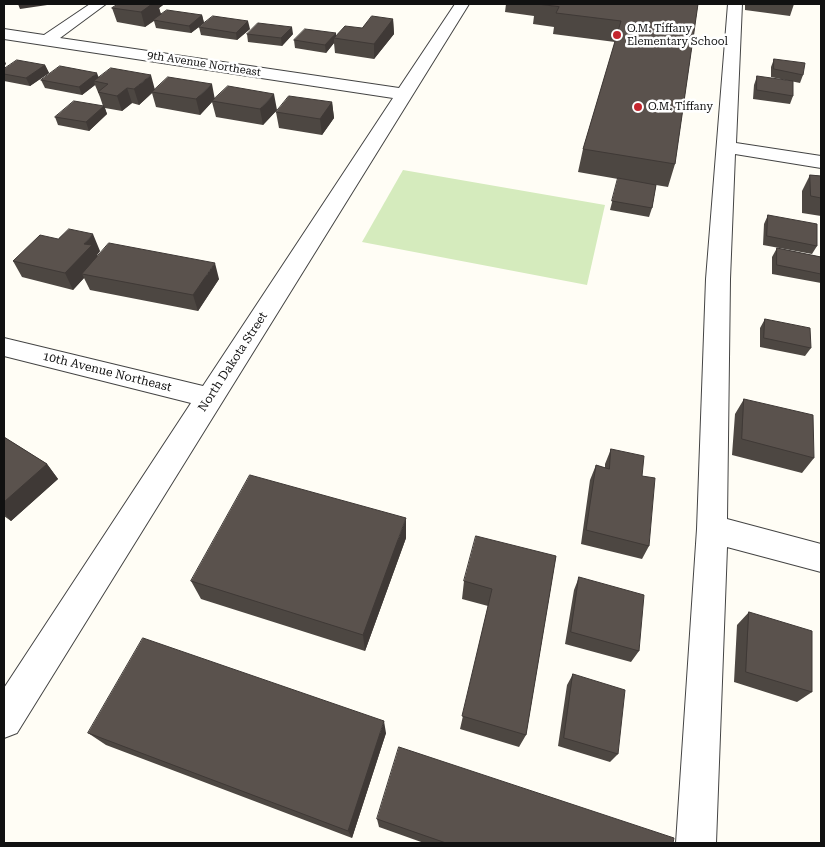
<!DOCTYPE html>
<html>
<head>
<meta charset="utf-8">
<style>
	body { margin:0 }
	#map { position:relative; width:825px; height:847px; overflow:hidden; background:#fffdf5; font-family:"Roboto Serif",serif }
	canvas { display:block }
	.frame { position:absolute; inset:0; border:5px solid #111; pointer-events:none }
</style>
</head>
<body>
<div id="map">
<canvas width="825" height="847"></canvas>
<div class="frame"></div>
</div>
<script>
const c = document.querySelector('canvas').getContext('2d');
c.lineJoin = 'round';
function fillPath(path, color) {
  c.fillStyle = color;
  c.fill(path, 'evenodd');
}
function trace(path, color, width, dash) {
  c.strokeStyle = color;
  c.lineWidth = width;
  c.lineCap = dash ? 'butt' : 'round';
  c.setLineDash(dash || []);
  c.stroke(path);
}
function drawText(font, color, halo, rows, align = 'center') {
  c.font = font + ' "Roboto Serif",serif';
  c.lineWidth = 5;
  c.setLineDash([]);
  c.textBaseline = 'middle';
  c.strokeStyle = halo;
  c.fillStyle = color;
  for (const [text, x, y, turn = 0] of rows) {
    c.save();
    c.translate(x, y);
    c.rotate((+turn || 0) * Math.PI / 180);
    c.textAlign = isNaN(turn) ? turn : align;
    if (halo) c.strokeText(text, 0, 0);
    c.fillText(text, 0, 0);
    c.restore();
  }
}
fillPath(new Path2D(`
	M403 170 605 205 587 285 362 242Z`), '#d5ebbd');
const minor = new Path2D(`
	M90 4H106L60 38 399 88 455 4H469L17 733 4 738V688L191 403 4 356V338L203 386 393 98 4 39V29L44 35Z
	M728 4H742L736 143 821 156V168L735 154 730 279 727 519 821 544V572L727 547 716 843H676L697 529 706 279Z`);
trace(minor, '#444', 2);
fillPath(minor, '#fff');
fillPath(new Path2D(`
	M506 4H698L675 164 668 187 656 185 652 208 649 217 610 210 618 179 578 172 583 149 615 42 553 34 554 27 533 24 534 16 505 12Z
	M745 4H794L790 16 745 10Z
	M163 5 159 8 161 14 202 15 204 23 191 33 156 28 154 21 145 27 117 22 112 8Z
	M393 19 394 34 374 59 335 53 334 43 326 53 295 48 294 40 336 36Z
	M199 27 250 29 237 40 201 35Z
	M247 34H293L282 46 248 42Z
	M774 59 803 75 800 83 771 77V67Z
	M45 65 49 73 30 86 4 81V69Z
	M757 76 793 96 790 104 753 99 754 85Z
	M99 77 155 89 215 98 277 110 263 125 216 117 212 102 200 115 156 107 152 93 139 105 132 103 122 111 105 108 107 114 89 131 58 125 55 117 103 106 100 97 95 85 82 95 45 88 41 80Z
	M332 102 334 118 322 135 279 128 276 112Z
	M810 175 821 176V216L802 213V191Z
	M768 215 817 246 812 254 763 245 764 224Z
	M777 248 821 257V283L772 274V257Z
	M100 251 97 255V256L219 279 198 311 90 290 84 278 73 290 22 277 13 261Z
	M765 319 811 348 805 356 760 347V328Z
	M744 399 814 458 802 473 732 455 735 414Z
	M4 437 47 464 58 479 11 521 4 516Z
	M611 449 642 476 649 546 642 559 581 544 590 480 596 465 605 468V464Z
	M406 538 365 651 201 599 191 581Z
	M556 556 526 735 519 747 460 729 488 606 462 599 464 581Z
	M579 577 639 651 631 662 565 644 574 590Z
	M749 612 812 692 797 702 734 682 737 625Z
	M573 674 618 754 610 762 558 746 567 685Z
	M88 733H386L352 838 106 745Z
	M377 819 673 843H424L379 827Z`), '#4d4742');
fillPath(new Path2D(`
	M18 4H54L20 9Z
	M149 4H163V5L159 8 161 15 145 27 141 12Z
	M202 15 204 23 191 33 189 26Z
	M393 19 394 34 374 59V44Z
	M248 21 250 29 237 40 236 33Z
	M292 27 293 34 282 46 281 38Z
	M336 33V38H334V43L326 53 325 45Z
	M4 59 6 64 4 66Z
	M45 65 49 73 30 86 26 78Z
	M97 73 100 81H94L95 85 82 95 79 87Z
	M151 75 155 90 152 92V93L139 105 134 89Z
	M212 84 215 100 212 101V102L200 115 196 99Z
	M127 88 132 103 122 111 117 96Z
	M274 94 277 110 263 125 260 109Z
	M332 102 334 118 322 135 320 119Z
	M104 106 107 114 89 131 86 122Z
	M93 234 100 251 97 255 100 262 82 274 84 278 73 290 65 273 84 244Z
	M215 263 219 279 198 311 193 295Z
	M47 464 58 479 11 521 4 513V502Z
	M406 518V538L365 651 363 635Z
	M384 721 386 733 352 838 348 831Z`), '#3f3936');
const building = new Path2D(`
	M118 4H152L141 12 112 8Z
	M537 4H698L675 164 583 149 621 21 556 13 559 7Z
	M167 10 202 15 189 26 153 20Z
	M213 16 248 21 236 33 199 27Z
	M372 16 393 19 374 44 334 38 345 26 362 28Z
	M258 23 292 27 281 38 247 34Z
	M305 29 336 33 325 45 294 40Z
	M774 59 805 63 803 75 774 69Z
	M17 60 45 65 26 78 4 74V69Z
	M60 66 97 73 79 87 41 80Z
	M111 68 151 75 134 89 127 88 117 96 98 92 108 84 94 81Z
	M757 76 793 81V96L757 90Z
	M168 77 212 84 196 99 152 92Z
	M228 86 274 94 260 109 212 101Z
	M289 96 332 102 320 119 276 112Z
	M74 101 104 106 86 122 55 117Z
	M810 175 821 176V198L811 196Z
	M618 178 656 185 652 208 612 201Z
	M768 215 817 224V246L767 236Z
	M69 229 93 234 84 244 92 245 65 273 13 261 40 235 58 239Z
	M109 243 215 263 193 295 82 274Z
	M777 248 821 257V274L777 265Z
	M765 319 810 328 811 348 764 338Z
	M744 399 813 415 814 458 742 439Z
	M4 437 47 464 4 502Z
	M611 449 644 456 642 476 655 478 649 546 586 530 596 465 609 469Z
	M250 475 406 518 363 635 191 581Z
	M476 536 556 556 526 735 462 716 492 589 464 581Z
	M579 577 644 595 639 651 571 632Z
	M749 612 812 631V692L746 672Z
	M143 638 384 721 348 831 88 733Z
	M573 674 625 690 618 754 564 738Z
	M399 747 674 838 673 843H446L377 819Z`);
fillPath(building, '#5a524d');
trace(building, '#3f3936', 1);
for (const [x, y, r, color] of [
	[617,35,5,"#c4262e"],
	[638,107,5,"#c4262e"]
]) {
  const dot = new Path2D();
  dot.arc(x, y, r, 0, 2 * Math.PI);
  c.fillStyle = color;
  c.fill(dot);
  trace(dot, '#fff', 2);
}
drawText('11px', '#111', '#fff', [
	["O.M. Tiffany",627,29],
	["Elementary School",627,42],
	["O.M. Tiffany",648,107]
], 'left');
drawText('11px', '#111', '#fff', [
	["9th Avenue Northeast",204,64,9]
]);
drawText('12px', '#111', '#fff', [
	["North Dakota Street",233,362,-57],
	["10th Avenue Northeast",107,372,14]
]);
</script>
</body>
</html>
